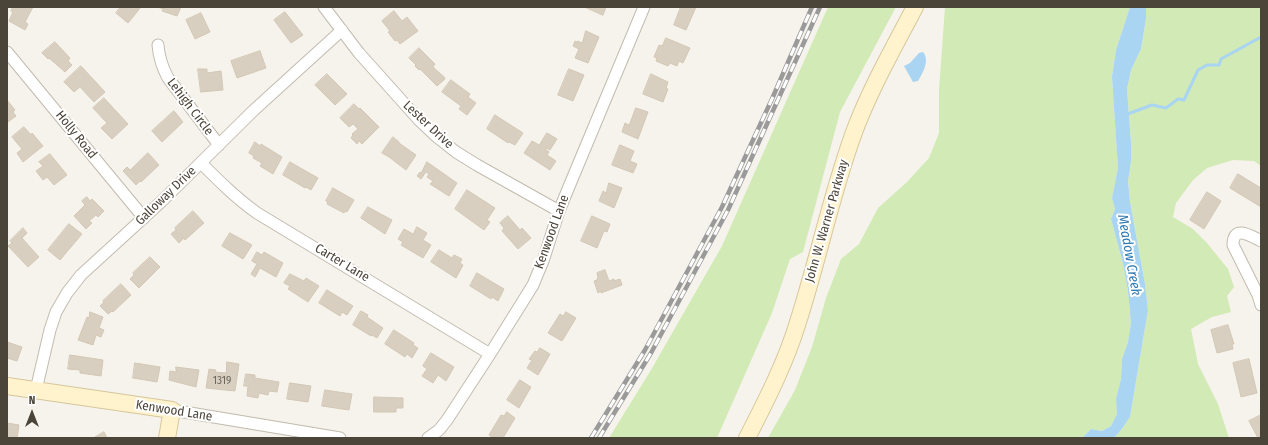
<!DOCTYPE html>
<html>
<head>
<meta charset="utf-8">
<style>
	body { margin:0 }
	#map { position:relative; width:1268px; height:445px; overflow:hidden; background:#f6f3ec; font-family:"Fira Sans Condensed",sans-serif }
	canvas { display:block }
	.frame { position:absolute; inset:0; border:8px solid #4b4439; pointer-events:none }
	.north { position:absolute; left:12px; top:393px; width:40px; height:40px; -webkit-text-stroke:3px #fff; paint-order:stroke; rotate:0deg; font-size:11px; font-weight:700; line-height:16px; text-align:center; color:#4b4439 }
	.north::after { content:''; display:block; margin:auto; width:14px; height:18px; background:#4b4439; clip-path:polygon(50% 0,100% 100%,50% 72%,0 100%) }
</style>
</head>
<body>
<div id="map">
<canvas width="1268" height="445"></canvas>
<div class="frame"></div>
<div class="north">N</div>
</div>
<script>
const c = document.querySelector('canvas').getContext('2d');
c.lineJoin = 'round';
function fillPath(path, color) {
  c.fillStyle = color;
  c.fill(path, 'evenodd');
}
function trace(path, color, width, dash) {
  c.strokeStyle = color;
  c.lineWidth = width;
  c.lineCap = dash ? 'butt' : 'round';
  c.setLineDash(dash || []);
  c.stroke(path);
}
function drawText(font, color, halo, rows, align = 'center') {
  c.font = font + ' "Fira Sans Condensed",sans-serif';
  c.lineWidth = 4;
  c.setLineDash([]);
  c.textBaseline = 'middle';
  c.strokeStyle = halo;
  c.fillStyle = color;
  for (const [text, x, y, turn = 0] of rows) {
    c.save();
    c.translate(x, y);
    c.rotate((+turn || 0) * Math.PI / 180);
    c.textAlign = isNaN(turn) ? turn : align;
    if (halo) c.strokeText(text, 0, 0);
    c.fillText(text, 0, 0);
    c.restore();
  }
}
fillPath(new Path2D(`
	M828 7H896L840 112 803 252 790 259 772 313 717 438H609L651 370 722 246Z
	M945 7H1130L1116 50 1112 77 1118 168 1112 198 1115 209 1111 219 1123 263 1128 291 1131 323 1128 342 1122 359 1121 379 1116 399 1117 414 1111 426 1102 431 1091 429 1082 438H768L795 390 812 347 826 298 841 259 859 244 878 208 907 182 929 158 939 133V90Z
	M1146 7H1261V166L1254 161 1233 160 1207 168 1193 180 1176 203 1173 217 1193 229 1207 243 1228 269 1234 287 1227 296 1231 312 1212 317 1191 329 1198 364 1218 404 1229 438H1114L1121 430 1130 417 1148 310 1145 284 1130 202 1128 181 1131 162V143L1127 89 1131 70 1141 49 1146 19Z`), '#d2eab5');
fillPath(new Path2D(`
	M1130 7H1146V19L1141 49 1131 70 1127 89 1131 143V162L1128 181 1130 202 1145 284 1148 310 1130 417 1121 430 1114 438H1082L1091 429 1102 431 1111 426 1117 414 1116 399 1121 379 1122 359 1128 342 1131 323 1128 291 1123 263 1111 219 1115 209 1112 198 1118 168 1112 77 1116 50Z
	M923 52C930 60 923 73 918 81L913 82 904 66 910 63 919 53Z`), '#a9d4f2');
trace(new Path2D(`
	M1125 115 1152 105 1166 108 1178 99 1184 100 1198 70 1207 65H1219L1221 59 1261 37`), '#a9d4f2', 3);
const building = new Path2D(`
	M13 7H33L25 22 28 24 25 30 9 21 13 12 11 11Z
	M121 7H141L128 23 116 13Z
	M157 7H181L177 16 162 11 163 9Z
	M585 7H606L603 15Z
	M681 7H696L686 30 674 25Z
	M394 11 402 21 407 17 418 31 400 44 397 40 395 41 388 32 390 31 382 21Z
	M285 12 303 35 291 43 274 20Z
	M201 13 210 32 195 39 186 20Z
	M586 31 599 37 588 63 575 58 579 49 573 46 575 41 577 42 578 41 582 43Z
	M666 38 690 48 683 63 679 61 677 66 670 63 668 66 656 61 657 58 654 57 659 45 662 46Z
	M55 42 70 58 68 61 72 65 65 72 49 58 48 59 42 53Z
	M419 48 435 64 433 67 444 77 445 79 437 86 420 69 419 70 415 66 416 65 409 58Z
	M260 51 266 68 237 78 231 61Z
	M81 66 105 92 94 102 80 87 74 92 64 82Z
	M198 69H207V73L221 71 223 90 201 92Z
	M569 69 584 75 573 101 558 95Z
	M327 74 347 94 335 105 315 85Z
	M651 74 668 82 666 88 668 89 663 102 643 94Z
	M451 80 470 94 468 97 476 103 467 115 459 109 461 106 442 92Z
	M104 98 128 124 112 139 101 128 107 123 93 108Z
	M7 100 15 110 13 112 16 116 8 122Z
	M354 104 359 109 360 108 379 127 362 144 359 141 357 144 351 138 353 135 352 134 358 129 353 124 349 127 340 118Z
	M636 108 648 112 638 139 622 132 625 123 629 125Z
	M174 111 183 122 162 142 152 131Z
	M495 115 523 133 515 145 509 142 508 143 487 129Z
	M24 127 31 135 32 133 43 146 23 162 17 153 22 149 12 137Z
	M547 133 557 139 550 150 546 148 545 149 549 152 547 155 556 161 550 170 524 153 532 141 539 145Z
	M393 137 399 142V143L416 155 406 170 389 157 382 153Z
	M255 142 260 146 261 144 282 157 273 174 260 166 262 163 253 158 254 156 249 153Z
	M620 145 634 151 630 161 637 164 633 173 612 165Z
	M148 153 159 165 141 182 140 181 136 185 123 171 127 167 130 170Z
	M50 154 67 175 54 185 47 177 43 180 36 171 43 166 39 162Z
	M290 162 318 178 311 190 306 187 305 188 283 175Z
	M427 162 457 183 449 196 430 184 433 181 427 177 429 174 426 172 421 179 417 176 420 172 421 173Z
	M1238 174 1261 188V207L1230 188Z
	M609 183 622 188 614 208 599 201 603 191 606 193Z
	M333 188 354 200 347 212 345 211 344 213 327 204 328 202 326 201Z
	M467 190 495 208 487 220 490 222 484 230 455 209Z
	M1207 192 1221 201 1204 229 1190 220Z
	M87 197 90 201 92 199 104 211 98 217 96 215 89 221 92 223 86 229 74 216 85 205 82 201Z
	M368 207 392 220 385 234 361 218Z
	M193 211 204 223 185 240 184 238 179 243 171 234 176 230 175 228Z
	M508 216 520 230 522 228 531 238 518 249 502 231 504 228 500 223Z
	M592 216 610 224 607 232 604 231 597 248 581 241Z
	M69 224 82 234 60 260 48 250Z
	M417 227 427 233 423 240 431 245 423 258 401 245 403 242 398 239 404 229 413 234Z
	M23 228 27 233 22 238 39 257 28 267 8 246 12 243 10 241Z
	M230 233 252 245 243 259 222 246Z
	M439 250 452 258 454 255 462 259 460 263 463 265 456 278 431 262Z
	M257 252 262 255 264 252 283 263 276 277 260 268 255 277 251 274 257 264 252 261Z
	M150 257 160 267 139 288 130 279 134 275 133 273Z
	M605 270 609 281 614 279V281L620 279 622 285 601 293V291L598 293 594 281 597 280V279L598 278 597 273Z
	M477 273 504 289 498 301 492 297 491 299 470 286Z
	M290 274 304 281 306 278 319 286 308 302 288 289 290 286 284 283Z
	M121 284 131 295 113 312 112 311 108 314 100 306 104 302 103 301Z
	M327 290 353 306 347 315 342 312 340 316 319 303Z
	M361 311 368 315 367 317 383 328 377 338 372 335 371 336 353 325Z
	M90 312 103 317 99 328 104 330 101 337 96 335 93 345 78 340 87 317 89 318Z
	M566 312 576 318 562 341 548 333 560 314 563 316Z
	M1228 325 1234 344H1232L1233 349 1217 353 1211 330Z
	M394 330 414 343 413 345 418 348 412 358 407 354 405 357 385 344Z
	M7 342 22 347 17 361 7 358Z
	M540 348 550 354 538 375 527 368 532 360 529 359 535 351 537 352Z
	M431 353 454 367 446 381 438 375 433 383 422 376 427 369 423 366Z
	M70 355 103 360 101 376 80 373V370L68 369Z
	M1249 359 1257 393 1241 397 1233 363Z
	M227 362 239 364 235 391 206 388 209 369 216 370 215 372 226 373Z
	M135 363 160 367 157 382 133 378Z
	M176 367 199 370 196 387 169 380 170 371 176 372Z
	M246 374 255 375V378L279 382 277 392 269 391 268 395 259 393 258 398 247 396 248 386H244Z
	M520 380 531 387 519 408 507 400Z
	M290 383 311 386 308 402 287 399Z
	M325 390 352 394 349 410 322 406Z
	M374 397 403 398V408H396V412H374Z
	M507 412 515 418 503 438H493L489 435 501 415 504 416Z
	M1261 415V438H1258L1249 421Z
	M7 423 19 425 17 438H7Z
	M104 432 107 438H94L95 437Z`);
fillPath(building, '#d8cfc1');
trace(building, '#d3c7b4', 1);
const street = new Path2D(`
	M324 7 359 53 419 120 437 137 456 152 477 165 559 211
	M158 45C159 57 162 67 168 78L219 145
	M7 52 144 218
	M201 163C219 181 236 198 257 213L490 354
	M1261 241C1251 236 1233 224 1233 245L1258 295 1261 305
	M36 390 50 330 56 312 67 293 81 275 162 201 254 110 342 30
	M172 410 340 438
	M428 438 439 430 447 420 490 354 533 285 543 261 559 211 568 189 644 7`);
const secondary = new Path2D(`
	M7 386 172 410 167 438
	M747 438C766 401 786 362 798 322 818 260 831 196 853 135 869 91 893 49 915 7`);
trace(street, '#c2bbae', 13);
trace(secondary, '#d6c79b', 18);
trace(street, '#fff', 11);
trace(secondary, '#fff3cd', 16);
const rail = new Path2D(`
	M591 438 645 350 722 207 772 99 812 7
	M599 438 651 353 728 210 820 7`);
trace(rail, '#9a9a9a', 4.5);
trace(rail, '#fff', 3, [9]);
drawText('11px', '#6e675b', null, [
	["1319",222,381]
]);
drawText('13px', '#4b4439', '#fff', [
	["Lehigh Circle",190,107,53],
	["Lester Drive",428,125,43],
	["Holly Road",76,135,51],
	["Galloway Drive",166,196,-44],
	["John W. Warner Parkway",827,221,-74],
	["Kenwood Lane",552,232,-70],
	["Carter Lane",342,263,31],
	["Kenwood Lane",174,411,9]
]);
drawText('italic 14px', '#2e7ab2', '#fff', [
	["Meadow Creek",1129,255,80]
]);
</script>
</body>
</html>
